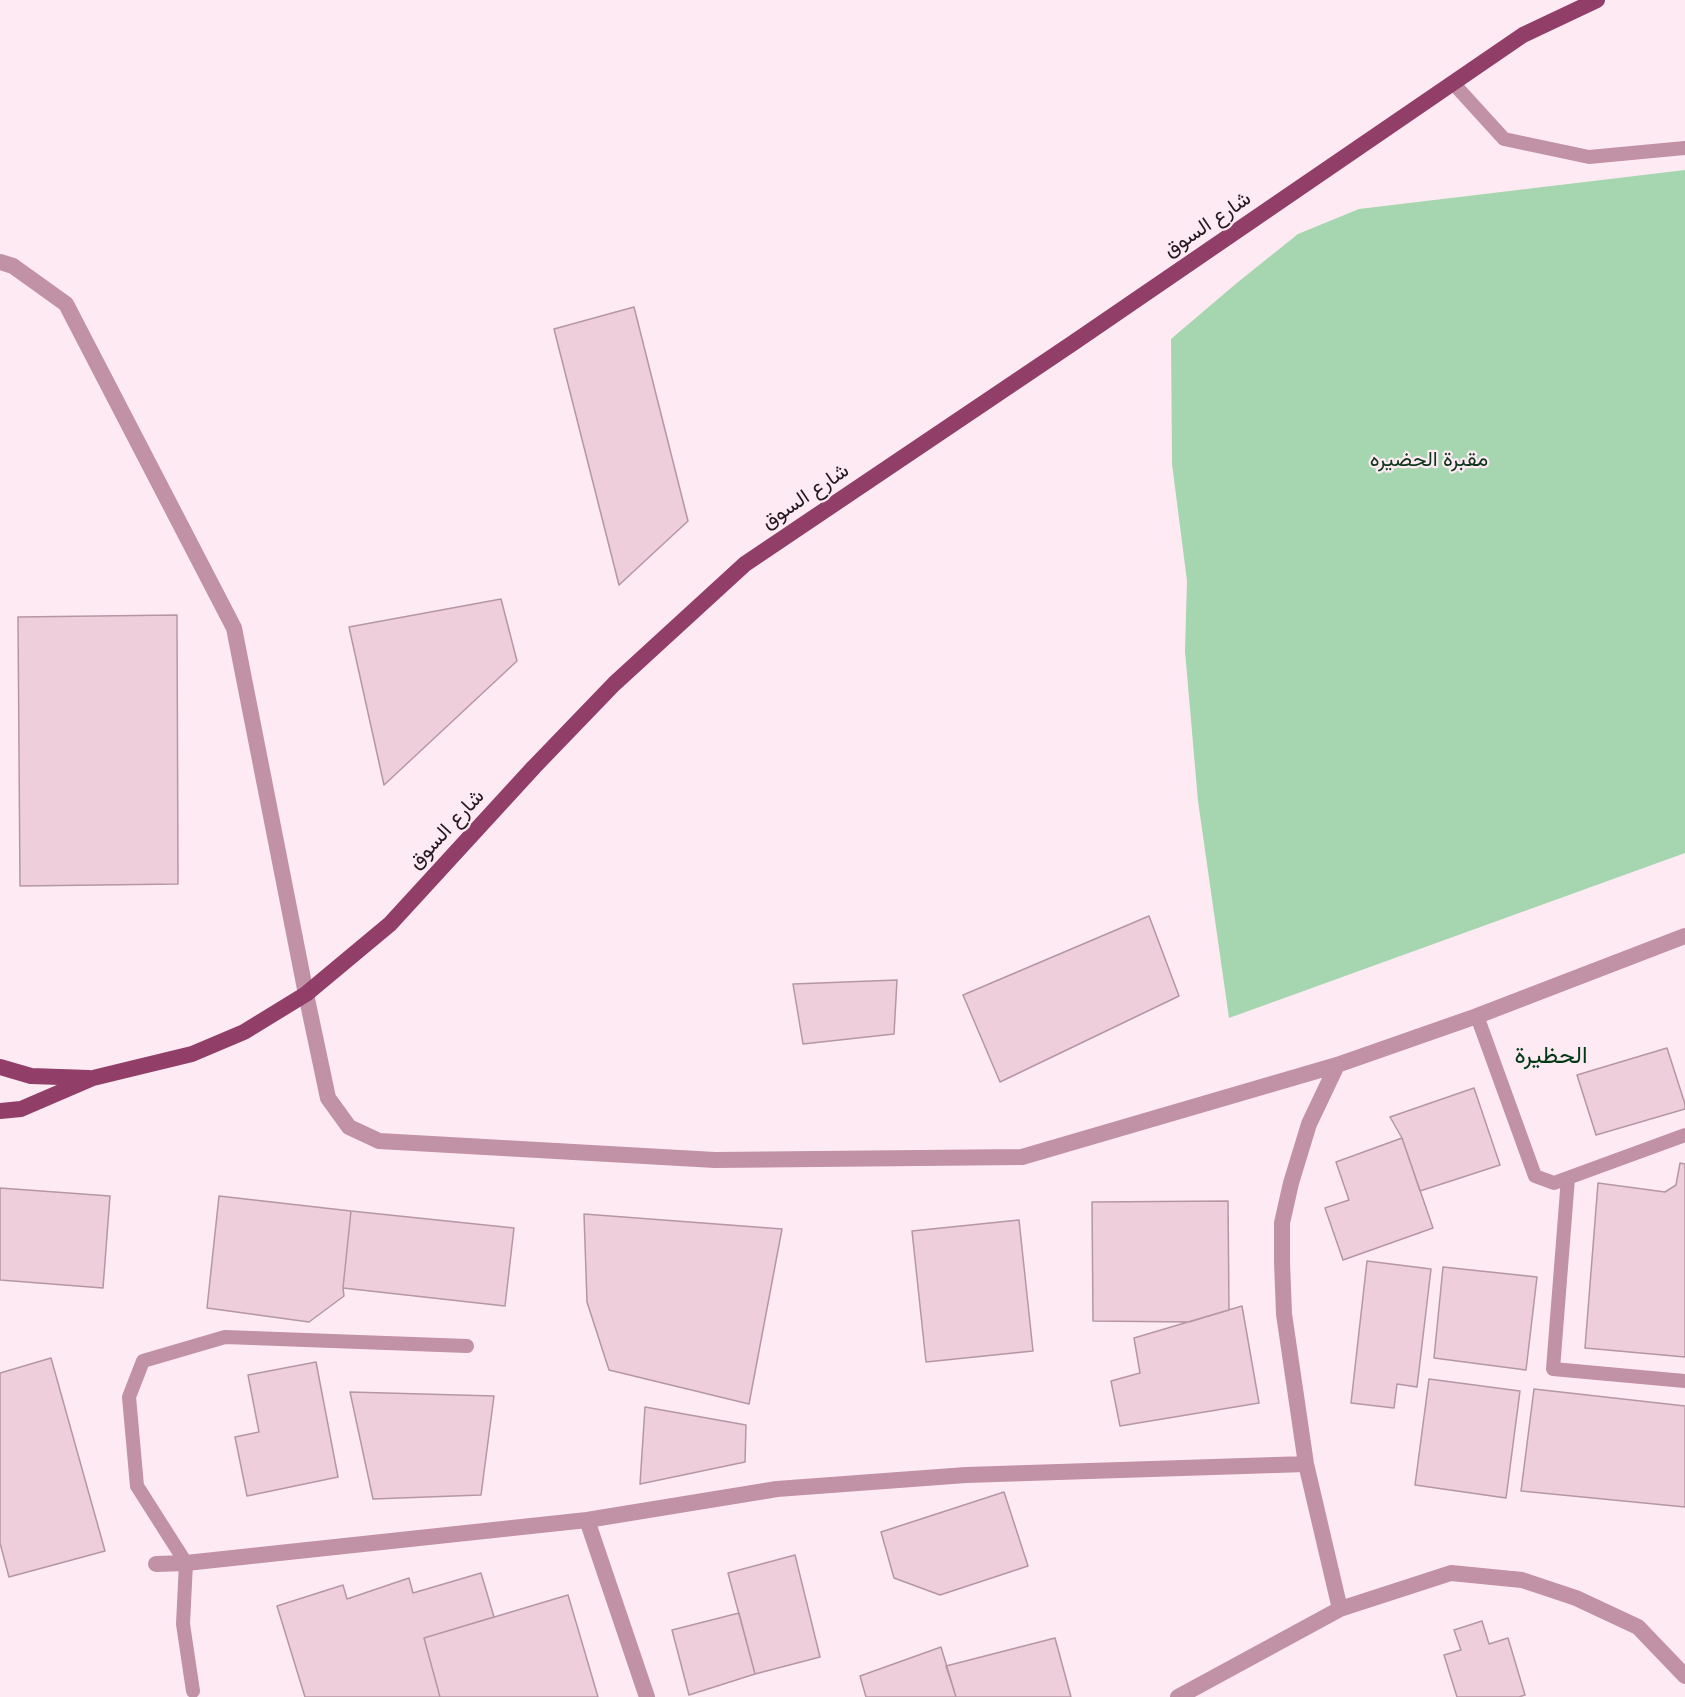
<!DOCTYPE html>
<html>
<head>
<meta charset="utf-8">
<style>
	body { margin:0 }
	canvas { display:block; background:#feeaf2 }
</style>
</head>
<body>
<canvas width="1685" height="1697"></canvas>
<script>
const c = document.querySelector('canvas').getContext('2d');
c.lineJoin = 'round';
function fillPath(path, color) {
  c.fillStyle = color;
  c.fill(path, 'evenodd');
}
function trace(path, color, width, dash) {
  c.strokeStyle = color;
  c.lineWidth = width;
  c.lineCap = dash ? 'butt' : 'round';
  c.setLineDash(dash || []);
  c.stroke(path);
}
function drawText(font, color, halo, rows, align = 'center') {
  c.font = font + ' "Golos Text",Vazirmatn,sans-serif';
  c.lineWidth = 4.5;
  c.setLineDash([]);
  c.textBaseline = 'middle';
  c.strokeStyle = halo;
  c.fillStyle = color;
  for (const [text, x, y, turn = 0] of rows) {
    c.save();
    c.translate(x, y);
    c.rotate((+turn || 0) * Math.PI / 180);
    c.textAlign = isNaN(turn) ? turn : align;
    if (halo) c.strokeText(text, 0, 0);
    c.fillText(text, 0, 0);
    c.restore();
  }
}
fillPath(new Path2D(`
	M1685 170V853L1229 1018 1198 801 1185 651 1187 581 1172 464 1171 339 1238 282 1298 234 1359 209Z`), '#a5d6af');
const building = new Path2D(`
	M634 307 688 521 619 585 554 329Z
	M501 599 517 661 384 785 349 627Z
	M177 615 178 884 20 886 18 617Z
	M1149 916 1179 996 1000 1082 963 995Z
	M897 980 894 1034 803 1044 793 984Z
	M1667 1048 1685 1104V1109L1596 1135 1577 1075Z
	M1474 1088 1500 1165 1420 1191 1402 1138 1390 1117Z
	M1402 1138 1433 1228 1343 1260 1325 1208 1349 1200 1336 1162Z
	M1680 1163 1685 1164V1357L1585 1348 1598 1183 1665 1192 1676 1185Z
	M0 1188 110 1196 103 1288 0 1280Z
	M219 1196 351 1211 343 1288 344 1296 309 1322 207 1308Z
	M1228 1201 1229 1310 1189 1322 1093 1321 1092 1202Z
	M351 1211 514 1228 505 1306 343 1288Z
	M584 1214 782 1229 749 1404 609 1370 587 1302Z
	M1019 1220 1033 1351 926 1362 912 1231Z
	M1367 1261 1431 1269 1417 1387 1397 1384 1394 1408 1351 1403Z
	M1443 1267 1537 1277 1526 1370 1434 1358Z
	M1242 1306 1259 1403 1120 1426 1111 1381 1140 1373 1134 1338Z
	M51 1358 105 1551 9 1577 0 1543V1373Z
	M316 1362 338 1477 247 1496 235 1437 259 1432 248 1375Z
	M1429 1379 1520 1391 1506 1498 1415 1485Z
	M1534 1389 1685 1406V1507L1521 1491Z
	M350 1392 494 1396 481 1495 373 1499Z
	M645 1407 746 1425 745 1462 640 1484Z
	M1004 1492 1028 1566 940 1595 894 1578 881 1532Z
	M795 1555 820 1657 755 1674 728 1573Z
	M481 1573 494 1617 424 1638 440 1697H305L277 1606 343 1585 347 1599 409 1578 413 1593Z
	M568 1595 598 1697H440L424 1638Z
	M739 1613 755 1674 689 1695 672 1630Z
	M1482 1621 1489 1644 1508 1638 1525 1695 1519 1697H1457L1444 1655 1461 1650 1454 1630Z
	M1055 1638 1071 1697H956L946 1666Z
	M941 1647 956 1697H866L860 1676Z`);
fillPath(building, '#eecedb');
trace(building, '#b597a3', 1.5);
trace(new Path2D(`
	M1453 83 1504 139 1589 157 1685 148
	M1477 1016 1535 1176 1554 1183 1685 1135
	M1568 1178 1553 1369 1685 1381
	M193 1691 183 1624 186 1563 137 1486 129 1397 143 1361 225 1337 467 1346`), '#c191a6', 14);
trace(new Path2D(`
	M0 262 13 266 66 304 234 628 306 994 328 1098 349 1127 379 1141 715 1160 1022 1157 1337 1065
	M587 1520 647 1697
	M156 1564 186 1563 587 1520 777 1489 966 1475 1306 1464
	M1340 1609 1306 1464 1284 1314 1282 1262V1223L1291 1183 1309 1124 1337 1065 1477 1016 1685 936
	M1178 1697 1340 1609 1451 1573 1522 1580 1576 1598 1638 1627 1685 1676`), '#c191a6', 16);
trace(new Path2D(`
	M0 1067 31 1076 89 1078
	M0 1111 21 1109 93 1078 192 1054 244 1032 306 994 390 924 534 767 614 684 745 564 1073 343 1523 35 1597 0`), '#913e68', 16);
drawText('21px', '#23181d', '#feeaf2', [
	["شارع السوق",1207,224,-34],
	["شارع السوق",805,496,-34],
	["شارع السوق",446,829,-47]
]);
drawText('21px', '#0d361b', '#feeaf2', [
	["مقبرة الحضيره",1429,459]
]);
drawText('24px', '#013917', '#feeaf2', [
	["الحظيرة",1551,1055]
]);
</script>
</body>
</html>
